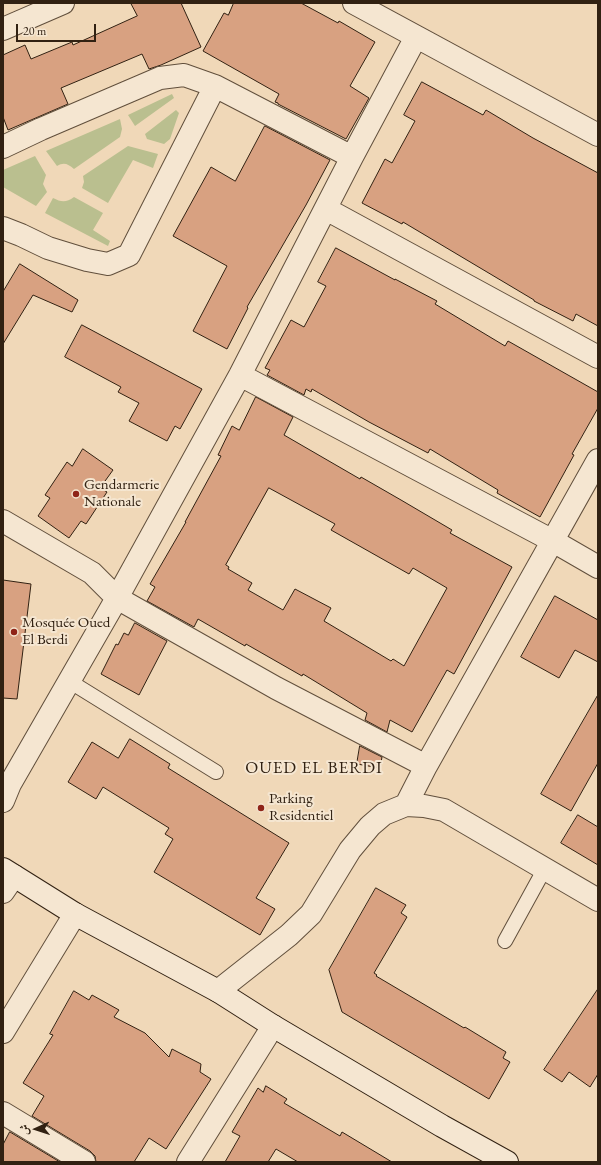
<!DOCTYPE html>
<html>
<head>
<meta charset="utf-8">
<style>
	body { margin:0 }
	#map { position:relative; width:601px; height:1165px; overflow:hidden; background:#f0d8b8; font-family:"EB Garamond",Amiri,serif }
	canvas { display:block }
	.frame { position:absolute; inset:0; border:4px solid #312112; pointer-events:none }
	.north { position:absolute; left:16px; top:1109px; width:40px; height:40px; -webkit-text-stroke:3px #f5e6d1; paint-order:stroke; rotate:267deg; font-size:11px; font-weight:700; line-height:16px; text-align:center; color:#312112 }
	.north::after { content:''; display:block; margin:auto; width:14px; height:18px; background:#312112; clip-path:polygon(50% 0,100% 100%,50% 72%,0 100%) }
	.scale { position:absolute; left:16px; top:24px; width:80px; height:18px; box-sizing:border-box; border:2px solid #312112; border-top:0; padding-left:5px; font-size:12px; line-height:14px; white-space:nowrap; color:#312112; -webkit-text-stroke:3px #f5e6d1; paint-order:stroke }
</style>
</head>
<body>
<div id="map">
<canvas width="601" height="1165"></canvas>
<div class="frame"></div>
<div class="north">ش</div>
<div class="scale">20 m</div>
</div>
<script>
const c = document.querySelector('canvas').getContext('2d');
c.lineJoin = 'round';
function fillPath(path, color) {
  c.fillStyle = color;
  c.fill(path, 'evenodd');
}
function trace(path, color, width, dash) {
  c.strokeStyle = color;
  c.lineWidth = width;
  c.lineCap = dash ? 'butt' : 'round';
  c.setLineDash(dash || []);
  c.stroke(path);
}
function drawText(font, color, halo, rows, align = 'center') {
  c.font = font + ' "EB Garamond",serif';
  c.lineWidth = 4;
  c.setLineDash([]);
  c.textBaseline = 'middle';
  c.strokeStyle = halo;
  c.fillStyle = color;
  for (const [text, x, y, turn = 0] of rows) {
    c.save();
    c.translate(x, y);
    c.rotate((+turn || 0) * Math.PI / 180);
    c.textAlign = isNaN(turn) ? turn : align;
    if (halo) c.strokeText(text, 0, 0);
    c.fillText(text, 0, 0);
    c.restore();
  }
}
fillPath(new Path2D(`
	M172 94 174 98 135 126 128 115Z
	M176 110 179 113 170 139 164 144 147 139 145 134Z
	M120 119 122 129 120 137 74 169C68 164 64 162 57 166L46 151Z
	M128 146 158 154 153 168 133 160 108 203 82 188 84 182 83 176Z
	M35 156 46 175 43 184 47 192 36 206 3 187V170Z
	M74 197 103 213 93 230 110 241 108 246 45 213 53 198C61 202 66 203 74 197Z`), '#babf8f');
const building = new Path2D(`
	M131 3H181L201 47 161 65 149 69 142 54 61 88 68 104 8 130 3 117V55L25 45 31 59 72 42 73 45 137 16Z
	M234 3H301L338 23 339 21 375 42 350 86 369 98 346 139 278 104V103L275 102 279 94 203 51 224 13 228 15Z
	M422 82 483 115 486 110 533 138 598 173V326L576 314 573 321 534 301V300L403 222 402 224 362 203 385 159 392 163 415 121 404 115Z
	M265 126 330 160 306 205 247 307 248 308 227 349 193 331 227 266 173 236 211 167 235 181Z
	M336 248 395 280V279L437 301 435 304 505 346 508 341 598 392V408L572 454 574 455 540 517 497 493 498 490 430 449 428 453 369 422 312 389 311 392 306 389 304 395 267 375 270 370 265 368 291 320 304 327 326 286 318 282Z
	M20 264 78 300 72 312 33 295 3 344V292Z
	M82 325 202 389 180 429 175 426 167 441 129 421 139 403 118 392 121 387 65 357Z
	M256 397 293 417 284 435 360 479 361 477 401 500 452 530 450 533 512 567 454 674 447 670 412 732 390 720 387 732 365 720 367 713 303 674 302 676 246 644 245 646 198 619 194 627 147 601 155 587 150 584 186 522H185L221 456 218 455 232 426 239 430ZM269 488 335 524 331 530 409 574 413 568 447 588 404 666 393 659 391 661 324 621 331 608 295 589 283 610 248 590 252 583 228 569 229 567 226 565Z
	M83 449 113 470 100 488 107 492 86 524 81 521 69 538 38 516 50 498 45 495 67 462 72 466Z
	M3 580 31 584 17 699 3 698Z
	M555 596 598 620V662L575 650 559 678 521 657Z
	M135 623 167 641 139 695 101 674 116 644 118 645 124 633 128 635Z
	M598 695V763L571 811 541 794Z
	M130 739 170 764 168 768 289 843 256 898 275 909 260 935 154 872 173 839 165 834 169 828 103 787 96 799 68 782 92 742 118 758Z
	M360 746 382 757 380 768 357 764Z
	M578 815 598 827V865L561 843Z
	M376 888 406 905 401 913 407 917 374 973 377 975 376 976 464 1028 465 1027 506 1052 503 1058 510 1062 489 1099 342 1012 329 970Z
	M598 989V1074L590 1087 569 1072 562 1082 544 1070Z
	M74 991 89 1000 92 995 119 1010 114 1017 145 1033 169 1057 172 1049 201 1064 200 1072 211 1079 166 1149 149 1138 134 1162H96L95 1156 90 1151 32 1116 44 1096 23 1083 53 1035 50 1034Z
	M266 1086 287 1099 284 1103 340 1136 342 1132 392 1162H298L276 1149 268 1162H225L240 1136 232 1132 258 1088 263 1092Z
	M10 1132 60 1162H3V1145Z`);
fillPath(building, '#d8a181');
trace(building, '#312112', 1);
const service = new Path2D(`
	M69 681 216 772
	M505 941 544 870`);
const minor = new Path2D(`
	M354 3 598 135
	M3 29 63 3
	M3 147 41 129 160 78 184 75 215 86 352 157
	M326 209 598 357
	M3 228 21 235 48 248 87 260 108 264 129 255 215 86
	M240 375 553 541 598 567
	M3 521 92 573 117 598 276 688 426 766
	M3 801 10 784 117 598 240 375 352 157 416 37
	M406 805 426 766 598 460
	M3 892 14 876
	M218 991 289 935 311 914 350 850 370 826 384 814 406 805 424 806 444 810 598 900
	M3 1032 75 914
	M3 1113 84 1162
	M188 1162 273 1026`);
const secondary = new Path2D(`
	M3 869 75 914 218 991 273 1026 442 1126 507 1162`);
trace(service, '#614f3c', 16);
trace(minor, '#614f3c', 24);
trace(secondary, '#312112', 24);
trace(service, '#f5e6d1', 14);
trace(minor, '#f5e6d1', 22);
trace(secondary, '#f5e6d1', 22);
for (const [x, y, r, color] of [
	[76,494,4,"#8f2418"],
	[14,632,4,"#8f2418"],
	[261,808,4,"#8f2418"]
]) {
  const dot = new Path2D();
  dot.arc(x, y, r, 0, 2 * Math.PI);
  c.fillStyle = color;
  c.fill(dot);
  trace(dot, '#f5e6d1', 1.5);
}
drawText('15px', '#312112', '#f5e6d1', [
	["Gendarmerie",84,485],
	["Nationale",84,502],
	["Mosquée Oued",22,623],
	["El Berdi",22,640],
	["Parking",269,799],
	["Residentiel",269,816]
], 'left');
c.letterSpacing = '1px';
drawText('17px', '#312112', '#f5e6d1', [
	["OUED EL BERDI",314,768]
]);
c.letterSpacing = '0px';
</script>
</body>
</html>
